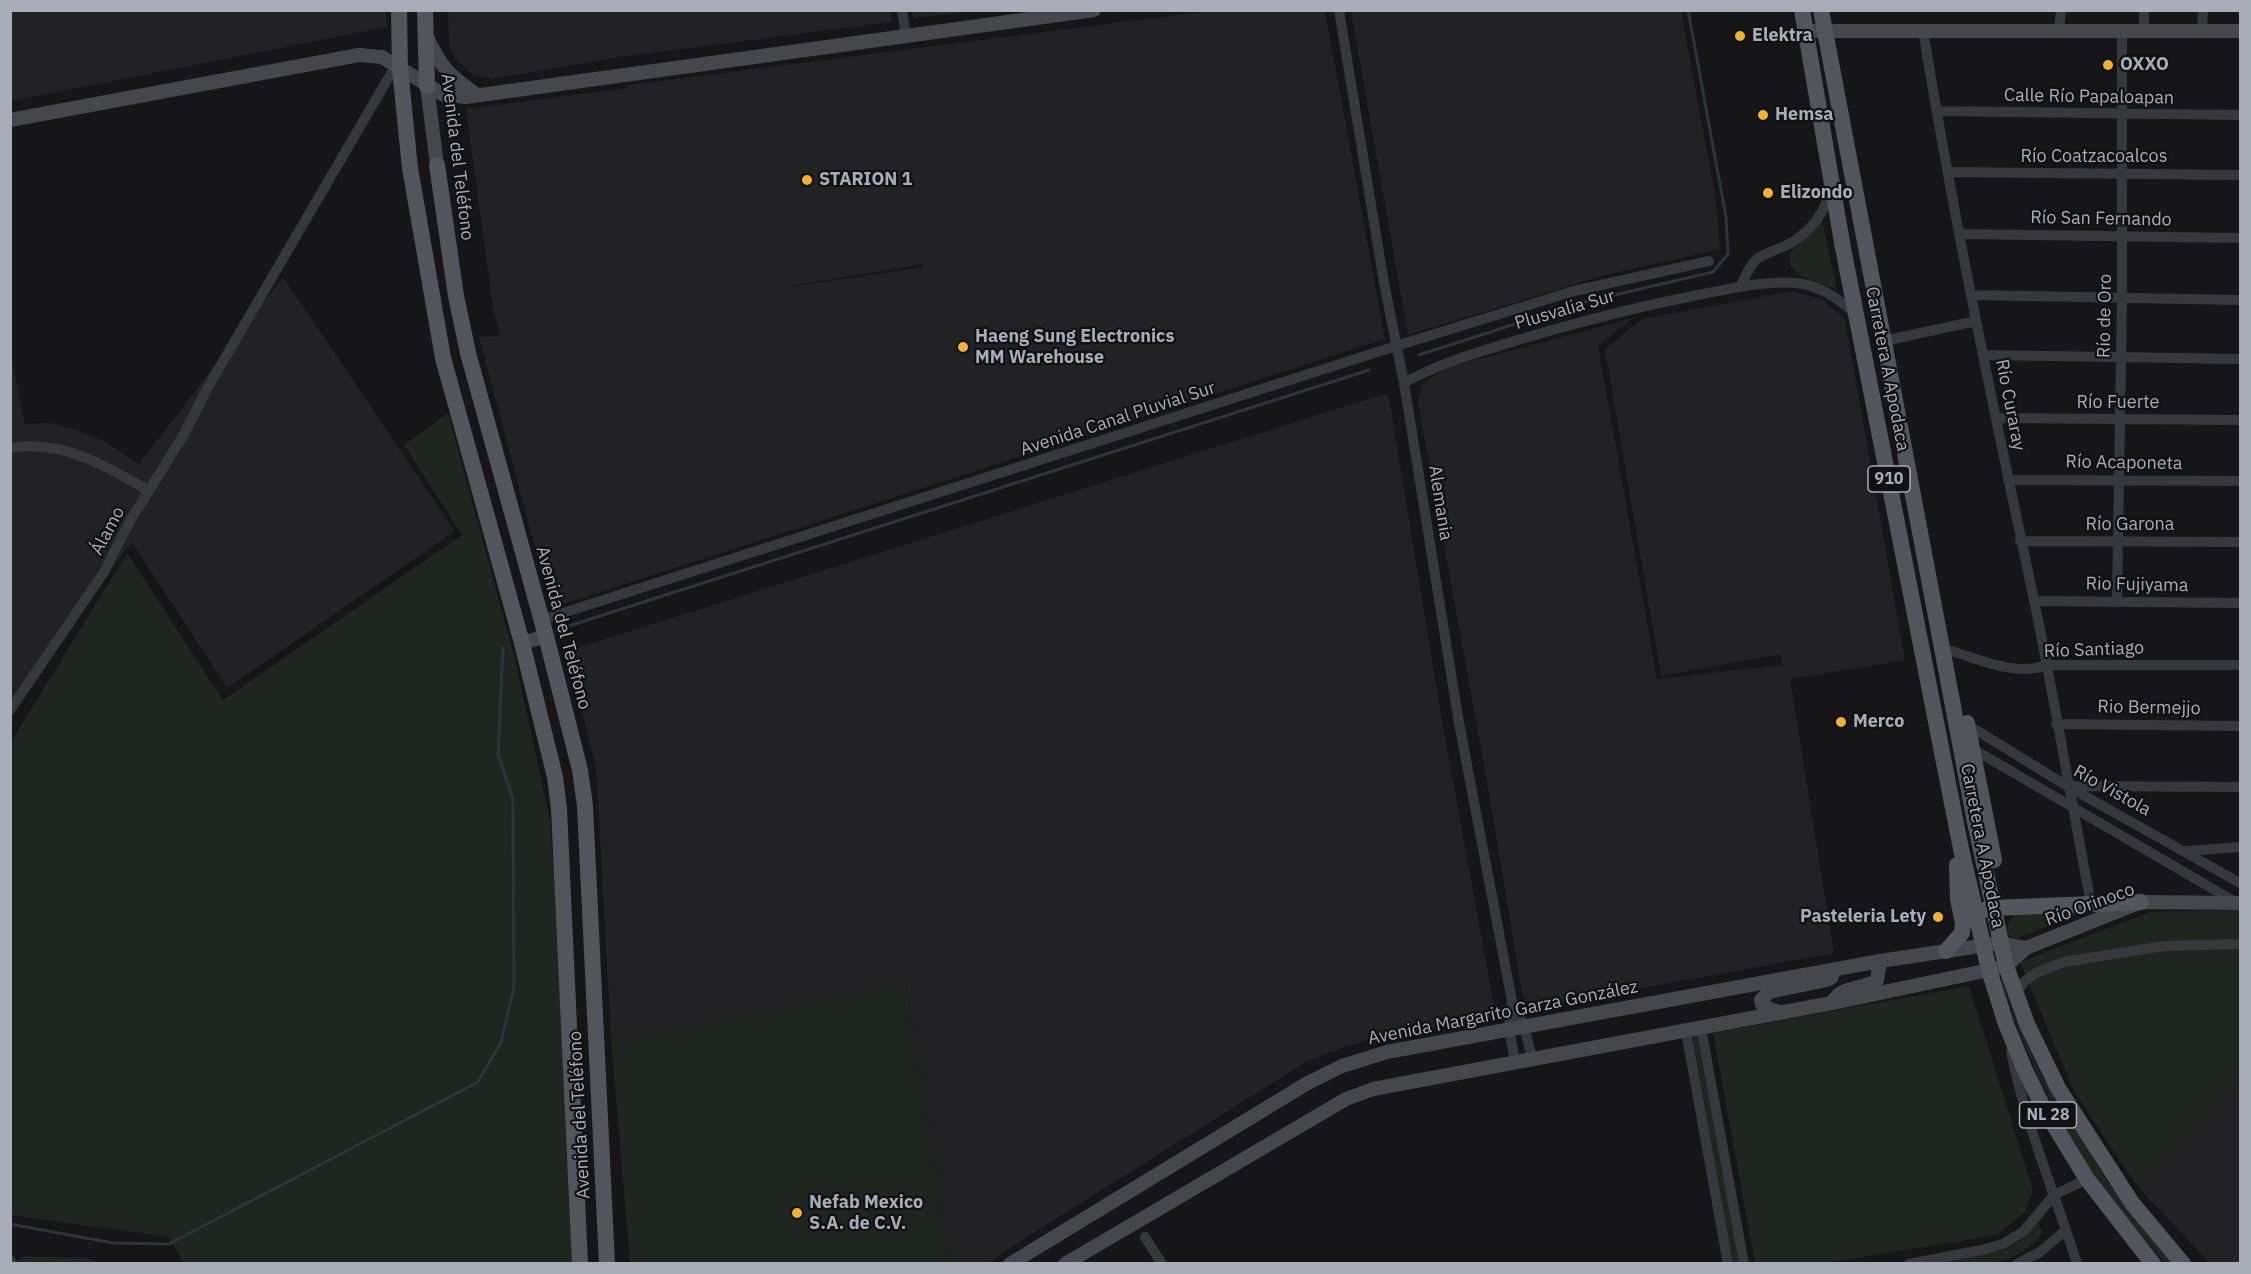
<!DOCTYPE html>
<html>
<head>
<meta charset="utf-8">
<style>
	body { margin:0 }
	#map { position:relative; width:2251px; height:1274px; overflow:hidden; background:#161618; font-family:"IBM Plex Sans",sans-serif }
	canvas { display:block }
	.frame { position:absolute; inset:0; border:12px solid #a8adb8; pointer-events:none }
</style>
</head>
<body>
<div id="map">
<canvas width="2251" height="1274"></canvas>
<div class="frame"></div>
</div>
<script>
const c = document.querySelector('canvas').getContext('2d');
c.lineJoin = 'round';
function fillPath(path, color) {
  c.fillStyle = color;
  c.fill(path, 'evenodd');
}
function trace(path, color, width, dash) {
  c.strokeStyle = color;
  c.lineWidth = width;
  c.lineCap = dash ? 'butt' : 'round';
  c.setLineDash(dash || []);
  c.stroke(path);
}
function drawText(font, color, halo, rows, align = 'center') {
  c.font = font + ' "IBM Plex Sans",sans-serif';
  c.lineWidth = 4.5;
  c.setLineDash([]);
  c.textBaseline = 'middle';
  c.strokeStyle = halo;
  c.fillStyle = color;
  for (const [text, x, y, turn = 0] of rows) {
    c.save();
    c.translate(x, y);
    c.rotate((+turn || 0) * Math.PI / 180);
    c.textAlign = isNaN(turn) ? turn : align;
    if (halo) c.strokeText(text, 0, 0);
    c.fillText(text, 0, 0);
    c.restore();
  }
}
fillPath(new Path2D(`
	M11 10H386L387 27 11 101Z
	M890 10 892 22 620 57 492 79 472 74 458 62 449 48 448 11Z
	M912 10H973V11L913 18Z
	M1209 11H1325L1385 339 551 608 479 337 500 336 493 308 466 109 627 88 628 85ZM923 264V267L790 287V286Z
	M1351 11H1681L1716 200 1720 249 1609 274 1408 335Z
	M283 277 455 531 227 688 132 542 11 699 10 348 25 424 51 423 73 429 106 442 139 464Z
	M1793 291 1823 300 1845 319 1905 660 1790 679 1834 953 1545 1006H1528L1522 993 1490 799 1418 402 1421 385 1446 368 1633 318 1598 346 1657 679 1783 665 1780 654 1661 676 1605 349 1642 319Z
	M1384 394 1389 397 1441 715 1495 1011 1491 1018 1378 1038 1344 1047 1306 1062 1030 1235 988 1263H951L905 982 611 1039 596 768 567 651Z
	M2240 1080V1263H2210L2137 1186Z`), '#222225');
fillPath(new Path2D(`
	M1822 220 1837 290 1798 275 1790 265V252L1814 231Z
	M448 413 515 659 550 820 567 1068 574 1263H184L169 1237 11 1215V742L127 553 223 700 462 535 404 445Z
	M2100 906 2013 940 2007 933 2008 923 2016 913Z
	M2240 910V1080L2137 1186 2074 1091 2020 962 2150 912Z
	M2002 980 2012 1010 2042 1077 2057 1098 2107 1181 2174 1263H2165C2140 1233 2113 1203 2091 1170 2053 1111 2022 1048 2001 981Z
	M905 982 951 1263H630L611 1039Z
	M1969 986 2033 1190 2025 1212 1997 1235 1826 1263H1755L1713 1033Z
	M1696 1031 1739 1263H1732L1692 1032Z
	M2038 1223 2043 1233C2011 1271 1980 1264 1935 1264L2004 1250 2021 1240Z
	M26 1256 86 1258 99 1263 17 1264 16 1261Z`), '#1e261f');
trace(new Path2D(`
	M1419 355 1580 303 1713 272 1728 254 1726 217 1688 10
	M556 630 1369 370
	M10 1224 113 1243 169 1244 478 1082 501 1042 514 987 513 800 498 754 503 648`), '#2c353c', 3);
trace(new Path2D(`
	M902 10 906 37
	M1339 10 1384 283 1404 383 1459 723 1512 1001 1524 1026 1532 1058
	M1923 30C1954 221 1994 411 2034 600 2055 701 2071 802 2091 903
	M2059 30 2061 10
	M2144 30V10
	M2202 31 2203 10
	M1937 111 2240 115
	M1948 172 2240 175
	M1960 234 2240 238
	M1740 287C1745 277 1749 266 1757 259 1766 252 1778 250 1787 245 1810 233 1825 213 1831 188
	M1972 295 2240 300
	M1884 341 1976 321
	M1984 355 2240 359
	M1404 383C1443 361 1486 350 1528 337 1583 321 1637 307 1693 296 1726 290 1763 280 1797 283 1821 286 1839 298 1856 315
	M1996 418 2240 420
	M10 448C63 439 106 466 149 491
	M2008 480 2240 481
	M2020 541 2240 542
	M2034 601 2240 603
	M2117 602 2122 297V30
	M541 620 1396 346 1574 291 1709 261
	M1951 651C1980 659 2016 677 2046 665H2240
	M10 710 104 572 130 521 183 436 208 387 396 65
	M2056 724 2240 726
	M1968 725 2067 786 2240 883
	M1973 749 2237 903
	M2071 786 2240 787
	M2187 851 2240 847
	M2015 994 2025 981 2036 973 2064 962 2164 946 2240 944
	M1512 1001 1509 1029 1515 1061
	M1701 1028 1744 1264
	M1686 1031 1728 1264
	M2011 1051C2025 1124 2055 1193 2077 1264
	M1145 1237 1162 1264
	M10 1260 12 1264
	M1909 1264 1986 1249 2003 1244 2024 1231 2054 1195 2087 1179
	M2017 1264 2040 1252 2066 1230`), '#37383d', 10);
trace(new Path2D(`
	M1805 31H2240
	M427 37C441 68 450 76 477 95
	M427 86 437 165
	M10 120 359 55 382 57 444 95 466 97 1094 10
	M522 643 546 636
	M1832 1003C1842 984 1862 991 1877 980L1880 961
	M1780 1012 1769 1009 1762 1004 1761 1000 1769 992 1827 980 1832 977
	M1010 1264 1306 1084 1342 1066 1387 1052 1880 961 2000 943 2026 948
	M1065 1264 1346 1099 1373 1089 1832 1003 1989 970 2006 966 2026 948 2141 902 2240 903`), '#45474d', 14);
trace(new Path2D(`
	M399 10 400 69 410 168 443 358 522 643 555 777 559 809 580 1264
	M425 10 427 86
	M1802 10 1843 248 1961 849 1989 970 2006 1024 2024 1068 2043 1107 2087 1179 2153 1264
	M1821 10 1974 817 2006 966 2027 1024 2058 1088 2132 1203 2183 1264
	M437 165 456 296 468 353 546 636 580 770 585 806 607 1264
	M1967 723 1994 860
	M1961 915 1992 908 2141 902
	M1946 951 1962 933 1963 923 1958 899 1957 865`), '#53555c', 16);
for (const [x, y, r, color] of [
	[1740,36,6,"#f2b134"],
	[2108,65,6,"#f2b134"],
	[1763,115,6,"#f2b134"],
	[807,180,6,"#f2b134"],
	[1768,193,6,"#f2b134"],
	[963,347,6,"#f2b134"],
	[1841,722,6,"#f2b134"],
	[1938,917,6,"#f2b134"],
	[797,1213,6,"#f2b134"]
]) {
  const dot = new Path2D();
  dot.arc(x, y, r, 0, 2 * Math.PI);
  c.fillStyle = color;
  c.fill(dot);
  trace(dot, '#111113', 2);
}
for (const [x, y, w] of [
	[1889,479,42],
	[2048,1115,57]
]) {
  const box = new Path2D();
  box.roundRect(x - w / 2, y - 13, w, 26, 4.5);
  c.fillStyle = '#111113';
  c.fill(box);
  trace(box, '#a8adb8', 1.5);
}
drawText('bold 16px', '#a8adb8', null, [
	["910",1889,479],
	["NL 28",2048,1115]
]);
drawText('bold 18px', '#a8adb8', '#111113', [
	["Elektra",1752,36],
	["OXXO",2120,65],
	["Hemsa",1775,115],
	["STARION 1",819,180],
	["Elizondo",1780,193],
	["Haeng Sung Electronics",975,337],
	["MM Warehouse",975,358],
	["Merco",1853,722],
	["Pasteleria Lety",1926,917,"right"],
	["Nefab Mexico",809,1203],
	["S.A. de C.V.",809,1224]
], 'left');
drawText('18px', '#a8adb8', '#111113', [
	["Calle Río Papaloapan",2089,97,1],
	["Avenida del Teléfono",457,157,83],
	["Río Coatzacoalcos",2094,157],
	["Río San Fernando",2101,219,1],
	["Plusvalia Sur",1565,310,-16],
	["Río de Oro",2105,316,-89],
	["Carretera A Apodaca",1887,369,79],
	["Río Fuerte",2118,403],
	["Río Curaray",2010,405,79],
	["Avenida Canal Pluvial Sur",1118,419,-18],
	["Río Acaponeta",2124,463,1],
	["Alemania",1440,503,81],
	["Río Garona",2130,525],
	["Álamo",108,531,-62],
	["Rio Fujiyama",2137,585,1],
	["Avenida del Teléfono",563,628,75],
	["Río Santiago",2094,650,-2],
	["Rio Bermejjo",2149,708,1],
	["Río Vistola",2112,791,29],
	["Carretera A Apodaca",1982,846,79],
	["Río Orinoco",2090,905,-20],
	["Avenida Margarito Garza González",1503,1013,-11],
	["Avenida del Teléfono",580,1115,-93]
]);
</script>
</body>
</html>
